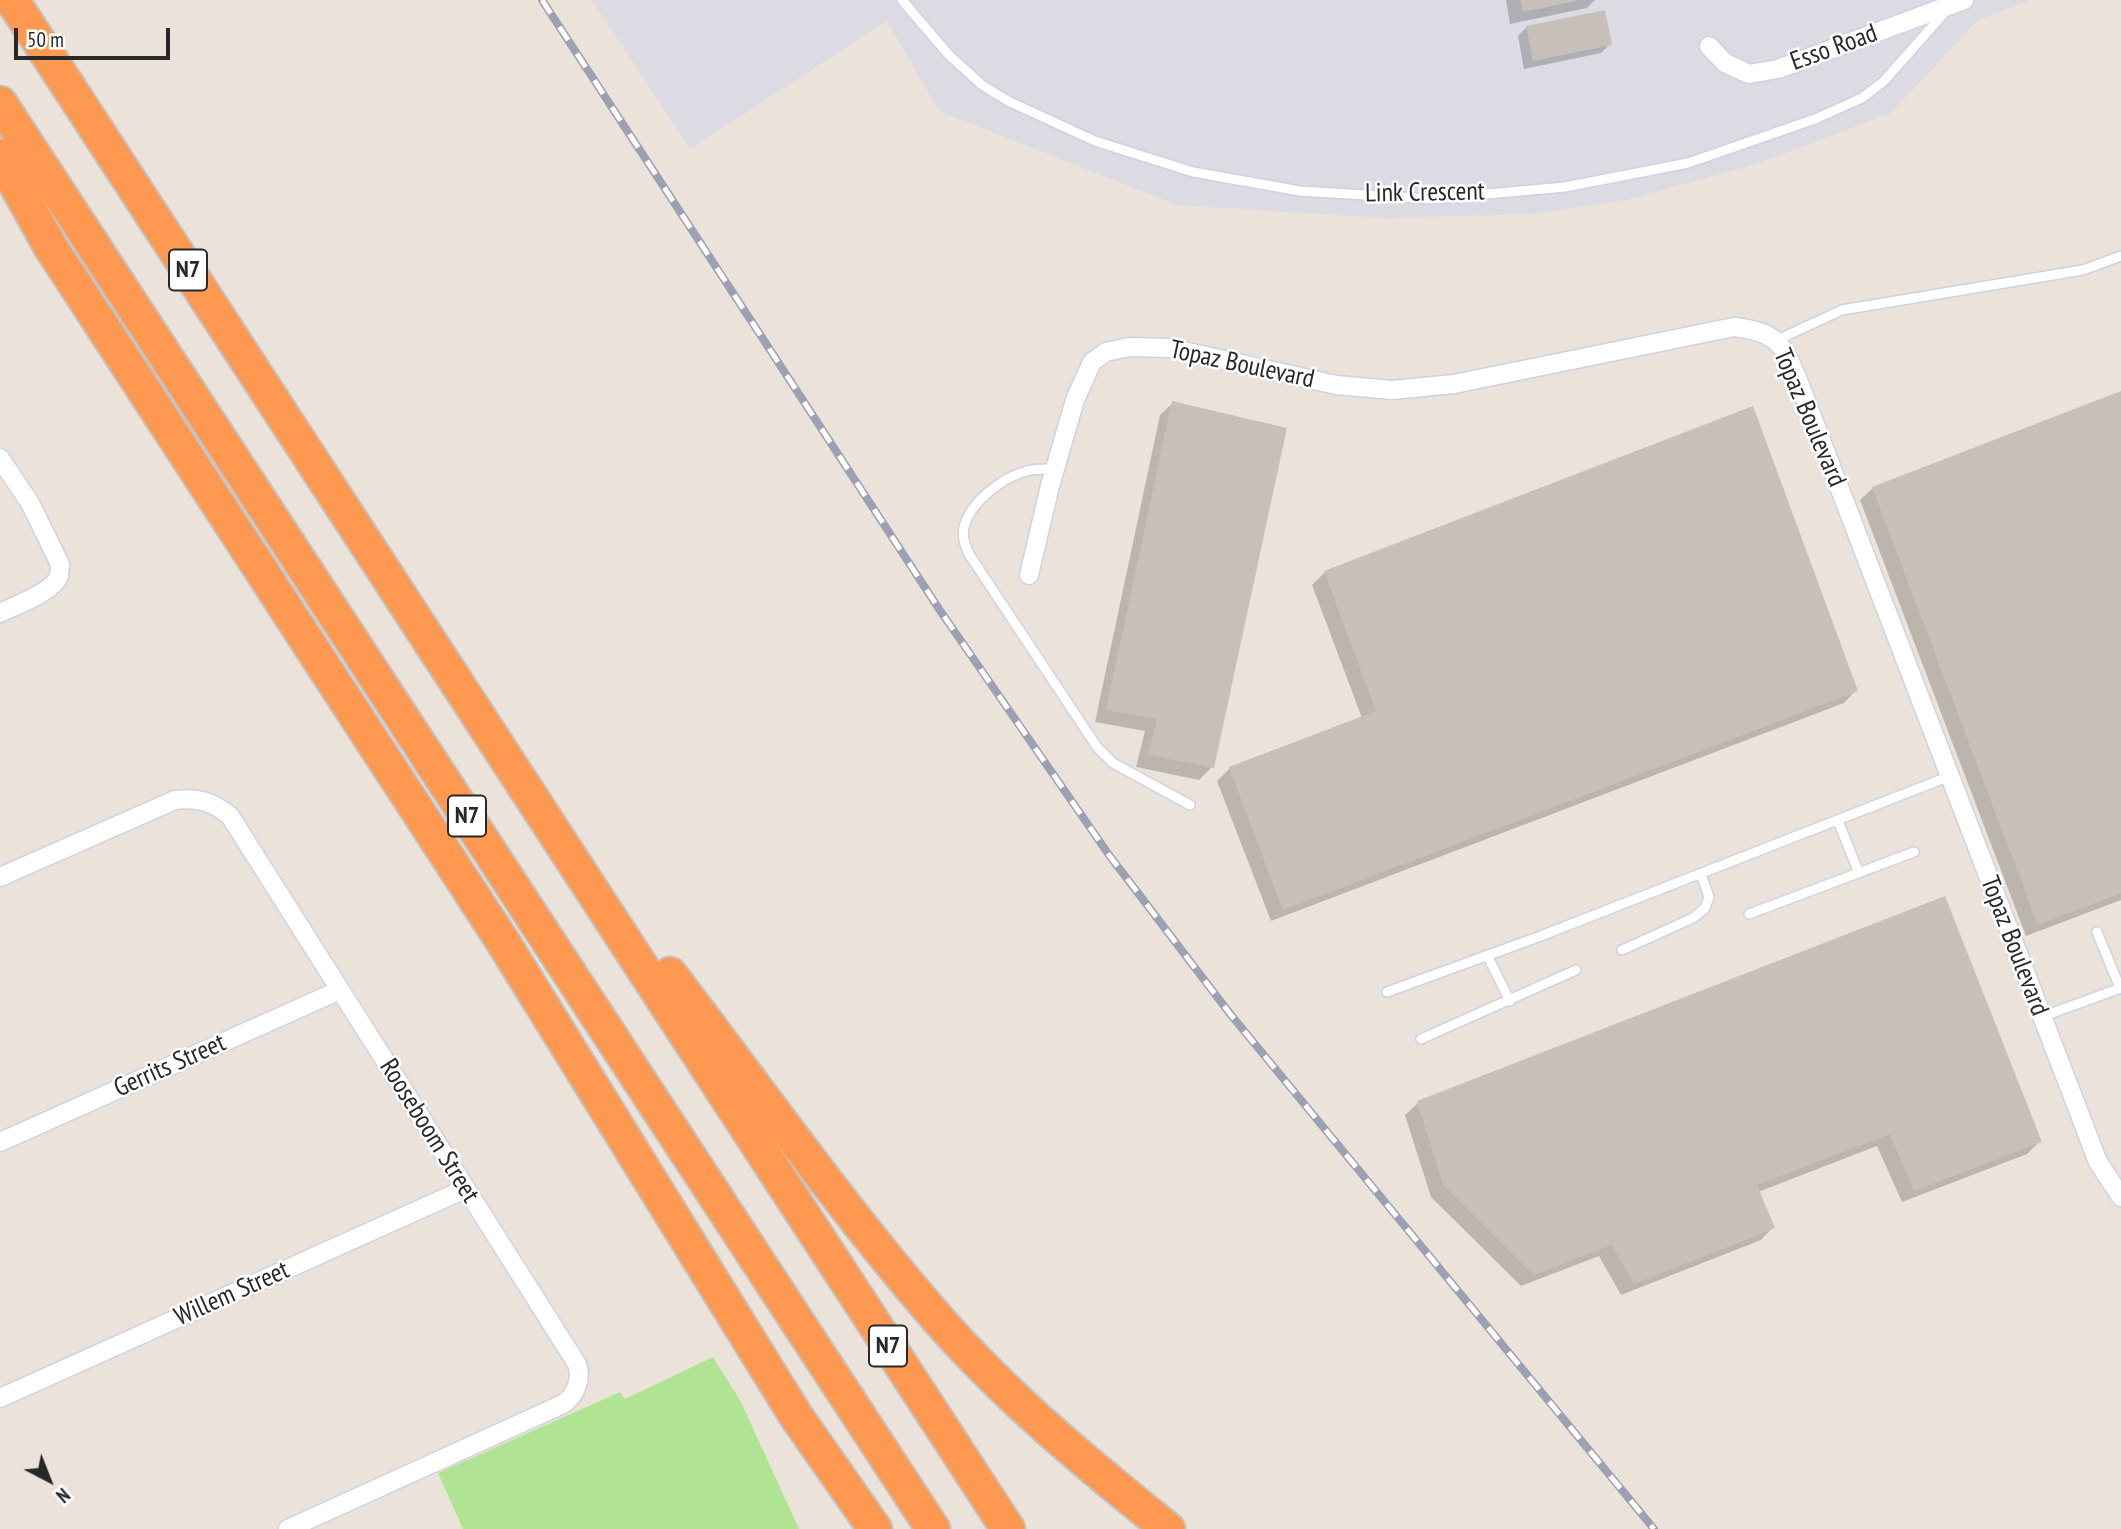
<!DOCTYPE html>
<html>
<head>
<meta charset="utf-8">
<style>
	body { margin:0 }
	#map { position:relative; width:2121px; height:1529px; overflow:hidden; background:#ebe3d9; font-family:"PT Sans Narrow",sans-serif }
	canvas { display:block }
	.north { position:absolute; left:14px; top:1445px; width:70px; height:70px; -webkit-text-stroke:5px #fff; paint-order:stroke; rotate:138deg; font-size:19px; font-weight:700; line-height:28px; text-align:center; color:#282828 }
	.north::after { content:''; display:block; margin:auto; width:24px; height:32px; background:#282828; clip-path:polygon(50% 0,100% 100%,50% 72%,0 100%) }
	.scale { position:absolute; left:14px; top:28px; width:156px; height:32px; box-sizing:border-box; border:4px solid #282828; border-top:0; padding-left:9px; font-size:21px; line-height:24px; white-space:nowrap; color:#282828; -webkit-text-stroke:5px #fff; paint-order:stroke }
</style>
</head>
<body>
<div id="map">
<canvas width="2121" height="1529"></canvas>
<div class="north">N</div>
<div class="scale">50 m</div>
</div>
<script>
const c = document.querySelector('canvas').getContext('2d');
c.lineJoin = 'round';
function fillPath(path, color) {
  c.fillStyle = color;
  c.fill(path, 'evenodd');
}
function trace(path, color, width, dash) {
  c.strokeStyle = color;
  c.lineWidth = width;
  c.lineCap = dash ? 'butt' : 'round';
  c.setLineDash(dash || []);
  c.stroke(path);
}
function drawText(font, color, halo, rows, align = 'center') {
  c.font = font + ' "PT Sans Narrow",sans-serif';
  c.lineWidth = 5;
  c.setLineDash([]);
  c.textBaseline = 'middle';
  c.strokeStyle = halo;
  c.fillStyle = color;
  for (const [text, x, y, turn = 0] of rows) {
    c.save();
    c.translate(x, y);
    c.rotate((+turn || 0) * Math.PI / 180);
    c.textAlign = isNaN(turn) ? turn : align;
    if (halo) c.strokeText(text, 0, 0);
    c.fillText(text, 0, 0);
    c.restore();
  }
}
fillPath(new Path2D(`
	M592 0H2030L1978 20 1891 113 1759 163 1626 200 1533 214 1387 218 1177 205 939 111 887 21 690 149Z`), '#dcdae3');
fillPath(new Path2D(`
	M713 1357 741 1402 799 1529H463L438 1473 620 1392 625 1399Z`), '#b0e493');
fillPath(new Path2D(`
	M1506 0H1595L1587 8 1510 24Z
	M1527 27 1610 44 1601 53 1524 69 1518 36Z
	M2121 393V900L2026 936 1860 500 1873 488Z
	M1173 403 1212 767 1199 780 1136 767 1145 731 1095 722 1160 415Z
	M1325 572 1856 690 1844 703 1271 921 1217 781 1230 768 1362 718 1312 585Z
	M1418 1103 2040 1141 2027 1154 1902 1202 1877 1146 1758 1192 1773 1227 1761 1240 1621 1295 1599 1256 1521 1286 1431 1197 1405 1115Z`), '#0003');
fillPath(new Path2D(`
	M1520 0H1576V1L1523 12Z
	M1605 10 1612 45 1533 61 1526 26Z
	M2121 391V893L2038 925 1872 487Z
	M1172 401 1287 428 1214 768 1148 755 1157 719 1106 710Z
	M1753 406 1858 691 1283 910 1229 767 1376 711 1324 571Z
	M1945 896 2042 1142 1914 1191 1890 1134 1757 1185 1775 1228 1634 1284 1612 1245 1534 1275 1443 1184 1417 1101Z`), '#c6c0b9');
const lane = new Path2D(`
	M902 0 948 54 982 85 1008 101 1095 141 1193 172 1300 191 1431 199 1565 187 1688 163 1815 119 1862 98 1884 81 1945 12
	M1777 340 1842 310 2083 270 2121 256
	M1055 469C1046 469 1037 468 1027 471 1003 477 970 502 964 527 962 537 965 545 969 554L1097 747 1113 763 1190 805
	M1838 821 1859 873
	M1749 914 1914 852
	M2097 932 2120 988
	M1622 950 1693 918 1705 908 1709 897 1701 874
	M1487 955 1510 1001
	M1387 992 1538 937 1950 776
	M2041 1017 2121 988
	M1421 1039 1576 970`);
const street = new Path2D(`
	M1709 46 1725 63 1749 74 1778 69 1964 0
	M0 458 30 503 60 564C60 565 59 575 59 576 52 593 16 605 0 613
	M1029 575 1050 486 1075 400 1092 362 1106 352 1129 347 1170 348 1336 385 1392 390 1454 384 1734 327C1776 332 1782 342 1798 380L2098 1162 2121 1197
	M0 877 175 800C198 797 213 802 230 816L577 1364C582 1379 576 1395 563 1404L288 1529
	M0 1142 340 990
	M0 1398 465 1189`);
const highway = new Path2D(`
	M12 0 1008 1529
	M0 103 933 1529
	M0 156 50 246 503 942 796 1416 875 1529
	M670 974C758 1089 842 1209 937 1318 1005 1396 1087 1464 1168 1529`);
trace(lane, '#ced2e2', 12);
trace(street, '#ced2e2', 21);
trace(highway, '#c3c3c3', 37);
trace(lane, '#fff', 9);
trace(street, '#fff', 18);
trace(highway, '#ff9850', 33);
const rail = new Path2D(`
	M542 0 939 609 1109 855 1231 1015 1654 1529`);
trace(rail, '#9ca0b3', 8);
trace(rail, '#fff', 5, [16]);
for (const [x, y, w] of [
	[188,270,38],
	[467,816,38],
	[888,1346,38]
]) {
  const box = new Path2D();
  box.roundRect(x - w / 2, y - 20.5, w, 41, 5);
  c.fillStyle = '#fff';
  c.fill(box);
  trace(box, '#282828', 2);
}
drawText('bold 24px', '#282828', null, [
	["N7",188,270],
	["N7",467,816],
	["N7",888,1346]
]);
drawText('26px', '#282828', '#fff', [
	["Esso Road",1834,48,-20],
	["Link Crescent",1425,193,-1],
	["Topaz Boulevard",1242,365,12],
	["Topaz Boulevard",1809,418,67],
	["Topaz Boulevard",2014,946,69],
	["Gerrits Street",170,1066,-24],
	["Rooseboom Street",429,1131,58],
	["Willem Street",232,1294,-24]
]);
</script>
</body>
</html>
